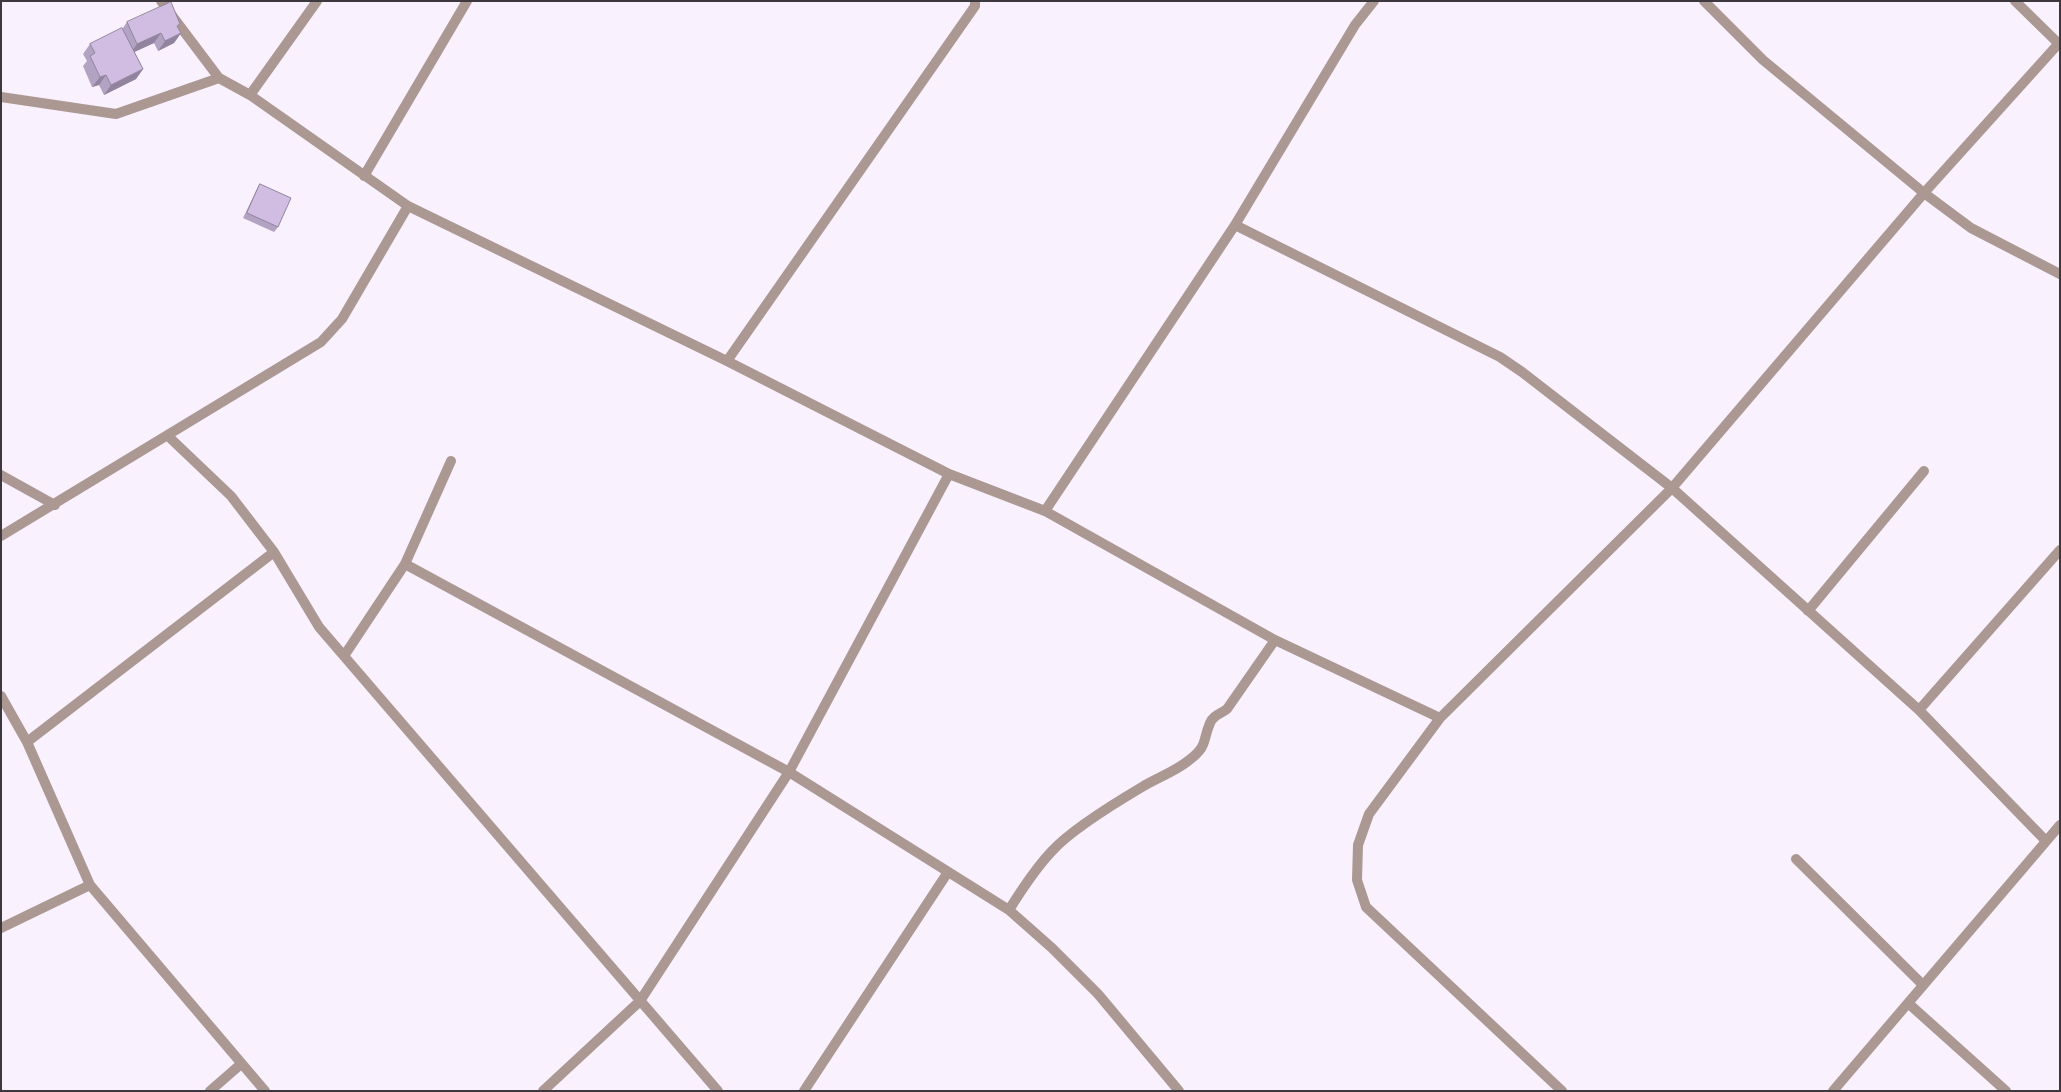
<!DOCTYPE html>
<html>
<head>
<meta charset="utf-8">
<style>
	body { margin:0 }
	#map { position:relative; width:2061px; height:1092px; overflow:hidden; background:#f9f1fd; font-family:"Fira Sans",sans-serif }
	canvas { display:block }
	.frame { position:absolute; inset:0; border:2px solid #3c383e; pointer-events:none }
</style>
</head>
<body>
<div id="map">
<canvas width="2061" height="1092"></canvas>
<div class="frame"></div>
</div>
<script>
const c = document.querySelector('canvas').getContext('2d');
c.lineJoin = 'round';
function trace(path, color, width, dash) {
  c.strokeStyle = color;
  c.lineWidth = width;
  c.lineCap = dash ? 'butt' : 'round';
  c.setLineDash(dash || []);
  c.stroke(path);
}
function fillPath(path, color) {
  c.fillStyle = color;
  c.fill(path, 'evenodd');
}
trace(new Path2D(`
	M1796 859 1923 985`), '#ab9893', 10);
trace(new Path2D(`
	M161 1 219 78 250 95 408 206 727 361 949 474 1045 511 1275 640 1440 718
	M1704 1 1763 60 1924 193 1971 228 2060 274
	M2015 1 2058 43
	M250 95 317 1
	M1 97 116 114 219 78
	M364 176 467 1
	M1235 225 1500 357 1522 372 1672 488 1919 710 2046 841
	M727 361 975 6V1
	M168 436 231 496 274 552 319 627 718 1091
	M1 475 55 505
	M1045 511 1235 225 1355 25 1374 1
	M1 536 321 342 342 319 408 206
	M405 564 789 772 1009 910 1052 948 1098 994 1179 1091
	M1808 611 1924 471
	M344 656 405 564 451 461
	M1 696 27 742 274 552
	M1919 710 2060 550
	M27 742 90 885 265 1091
	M1009 910C1022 889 1035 869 1052 851 1072 829 1115 803 1142 787 1157 778 1174 772 1188 761 1208 746 1202 742 1210 723 1213 715 1221 714 1227 709L1275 640
	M1 928 90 885
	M1908 1003 2006 1091
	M210 1091 241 1064
	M543 1091 640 1001 789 772 949 474
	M804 1091 948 872
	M1562 1091 1366 907 1357 880 1358 845 1369 814 1440 718 1672 488 1924 193 2060 42
	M1833 1091 2060 825`), '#ab9893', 10);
fillPath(new Path2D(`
	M127 22 178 27 181 33 174 43 158 51 154 43 134 52 143 69 136 79 104 95 99 85 92 87 83 66 87 61 83 54 90 44 123 28Z
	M260 184 278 227 274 232 243 218 257 189Z`), '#b3a3c2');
fillPath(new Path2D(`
	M161 33 154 43 130 54 137 44Z
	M181 33 174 43 158 51 165 41Z
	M143 69 136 79 104 95 111 85Z
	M106 75 99 85 92 87 100 77Z`), '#92849e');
const building = new Path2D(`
	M171 2 180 24 177 26 181 33 165 41 161 33 137 44 127 22Z
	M122 28 143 69 111 85 106 75 100 77 90 56 95 53 90 44Z
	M260 184 291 198 278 227 247 213Z`);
fillPath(building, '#d0bde1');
trace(building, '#92849e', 1);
</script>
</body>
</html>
